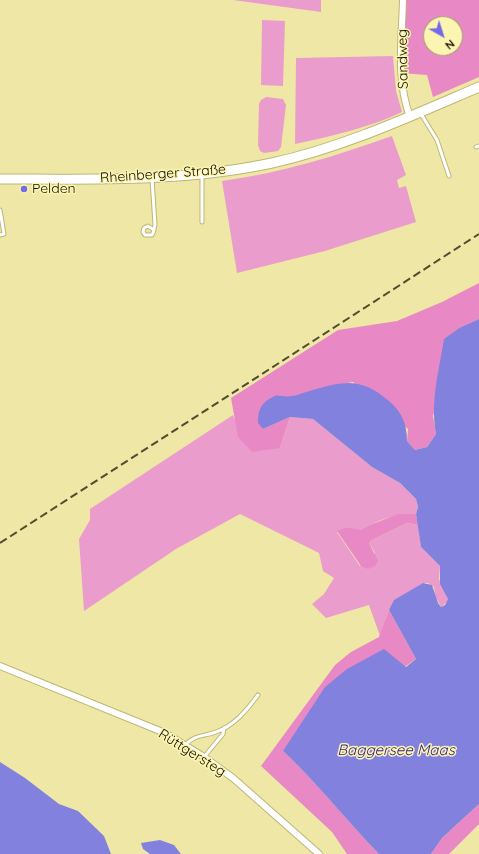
<!DOCTYPE html>
<html>
<head>
<meta charset="utf-8">
<style>
	body { margin:0 }
	#map { position:relative; width:479px; height:854px; overflow:hidden; background:#efe7a5; font-family:Quicksand,sans-serif }
	canvas { display:block }
	.north { position:absolute; left:423px; top:16px; width:40px; height:40px; box-sizing:border-box; background:#fcf5b2; border:1px solid #9e996b; border-radius:50%; rotate:141deg; font-size:11px; font-weight:700; line-height:16px; text-align:center; color:#120e00 }
	.north::after { content:''; display:block; margin:auto; width:14px; height:18px; background:#736be6; clip-path:polygon(50% 0,100% 100%,50% 72%,0 100%) }
</style>
</head>
<body>
<div id="map">
<canvas width="479" height="854"></canvas>
<div class="north">N</div>
</div>
<script>
const c = document.querySelector('canvas').getContext('2d');
c.lineJoin = 'round';
function fillPath(path, color) {
  c.fillStyle = color;
  c.fill(path, 'evenodd');
}
function trace(path, color, width, dash) {
  c.strokeStyle = color;
  c.lineWidth = width;
  c.lineCap = dash ? 'butt' : 'round';
  c.setLineDash(dash || []);
  c.stroke(path);
}
function drawText(font, color, halo, rows, align = 'center') {
  c.font = font + ' Quicksand,sans-serif';
  c.lineWidth = 3;
  c.setLineDash([]);
  c.textBaseline = 'middle';
  c.strokeStyle = halo;
  c.fillStyle = color;
  for (const [text, x, y, turn = 0] of rows) {
    c.save();
    c.translate(x, y);
    c.rotate((+turn || 0) * Math.PI / 180);
    c.textAlign = isNaN(turn) ? turn : align;
    if (halo) c.strokeText(text, 0, 0);
    c.fillText(text, 0, 0);
    c.restore();
  }
}
fillPath(new Path2D(`
	M233 0H321V12Z
	M262 20 285 21 283 86 261 85Z
	M393 56 396 91 402 112C368 128 332 136 295 144L296 58Z
	M266 97 283 99 286 105 281 147 278 151 264 153 260 151 258 145 259 104 261 100Z
	M392 136 406 175 397 180 399 188 406 186 416 222 325 251 237 273 222 181C281 173 336 156 392 136Z
	M233 415 234 418 280 448 290 417 313 419 372 467 400 483 416 499 418 507 416 514C396 514 378 519 361 531L346 527 337 532 360 566 375 553 369 543 372 540 407 523 418 525 421 547 440 566 439 579 448 599 447 602 441 607 435 596 434 587 428 583H423L411 591 389 610 380 636 369 605 326 618 312 604 324 594 334 578 323 571 319 553 240 514 176 549 84 611 79 539 90 520V509Z`), '#ea9dcd');
fillPath(new Path2D(`
	M406 0H479V77L433 97 427 75 401 73ZM431 24H455V48H431Z
	M479 283V319L461 327 433 416 436 434 427 447 415 450 407 441 408 429 353 382 330 386 287 398 277 395 263 429 290 417 280 448 252 452 238 437 231 398 338 330 397 321 442 302Z
	M398 514H416L418 525 407 523 372 540 369 543 378 561 375 566 368 569 361 566 337 531 346 527 361 530 370 525Z
	M389 610 416 659 283 751C317 783 346 820 379 854H347L332 832 261 766 335 665 351 652 379 637Z
	M479 804V824L449 854H431L442 838Z`), '#e889c5');
fillPath(new Path2D(`
	M479 319V804L442 838 431 854H379C346 820 317 783 283 751L325 687 347 669 384 649 406 667 416 659 389 610 394 600 423 583 432 585 438 603 441 607 445 605 448 599 440 584V566L421 547 416 514 418 507 416 499 400 483 372 467 313 419 290 417 263 429 258 423C258 407 263 401 277 395 288 398 295 396 306 392 341 382 359 375 389 401 402 412 407 424 407 441L415 450 427 447 436 434C430 401 439 371 444 339L461 327Z
	M0 762 25 778 59 804 78 811 104 836 111 854H0Z
	M160 840 174 845 181 854H150L143 849 141 843Z`), '#8282de');
const service = new Path2D(`
	M421 114 437 140 449 176
	M476 147 479 146
	M152 179 155 225C154 228 154 232 152 235H145L143 232 144 228 148 226 154 230
	M0 210 4 234 0 235
	M202 222V176
	M185 745C196 734 202 737 216 732 234 726 247 710 258 695
	M204 757 223 734 224 728`);
const minor = new Path2D(`
	M403 0C402 39 396 80 410 117
	M0 666 165 733 204 757 233 778 319 854`);
const secondary = new Path2D(`
	M0 179C91 179 183 182 272 163 344 147 411 116 479 87`);
trace(service, '#beb676', 5);
trace(minor, '#beb676', 8);
trace(secondary, '#beb676', 11);
trace(service, '#fff', 3);
trace(minor, '#fff', 6);
trace(secondary, '#fff', 9);
trace(new Path2D(`
	M0 543 479 234`), '#514c2f', 2, [8, 4]);
for (const [x, y, r, color] of [
	[24,189,4,"#736be6"]
]) {
  const dot = new Path2D();
  dot.arc(x, y, r, 0, 2 * Math.PI);
  c.fillStyle = color;
  c.fill(dot);
  trace(dot, '#fcf5b2', 1.5);
}
drawText('14px', '#120e00', '#fcf5b2', [
	["Sandweg",403,59,-91],
	["Rheinberger Straße",163,174,-4],
	["Rüttgersteg",192,753,32]
]);
drawText('14px', '#120e00', '#fcf5b2', [
	["Pelden",32,189]
], 'left');
drawText('italic 15px', '#311b88', '#fcf5b2', [
	["Baggersee Maas",396,750]
]);
</script>
</body>
</html>
